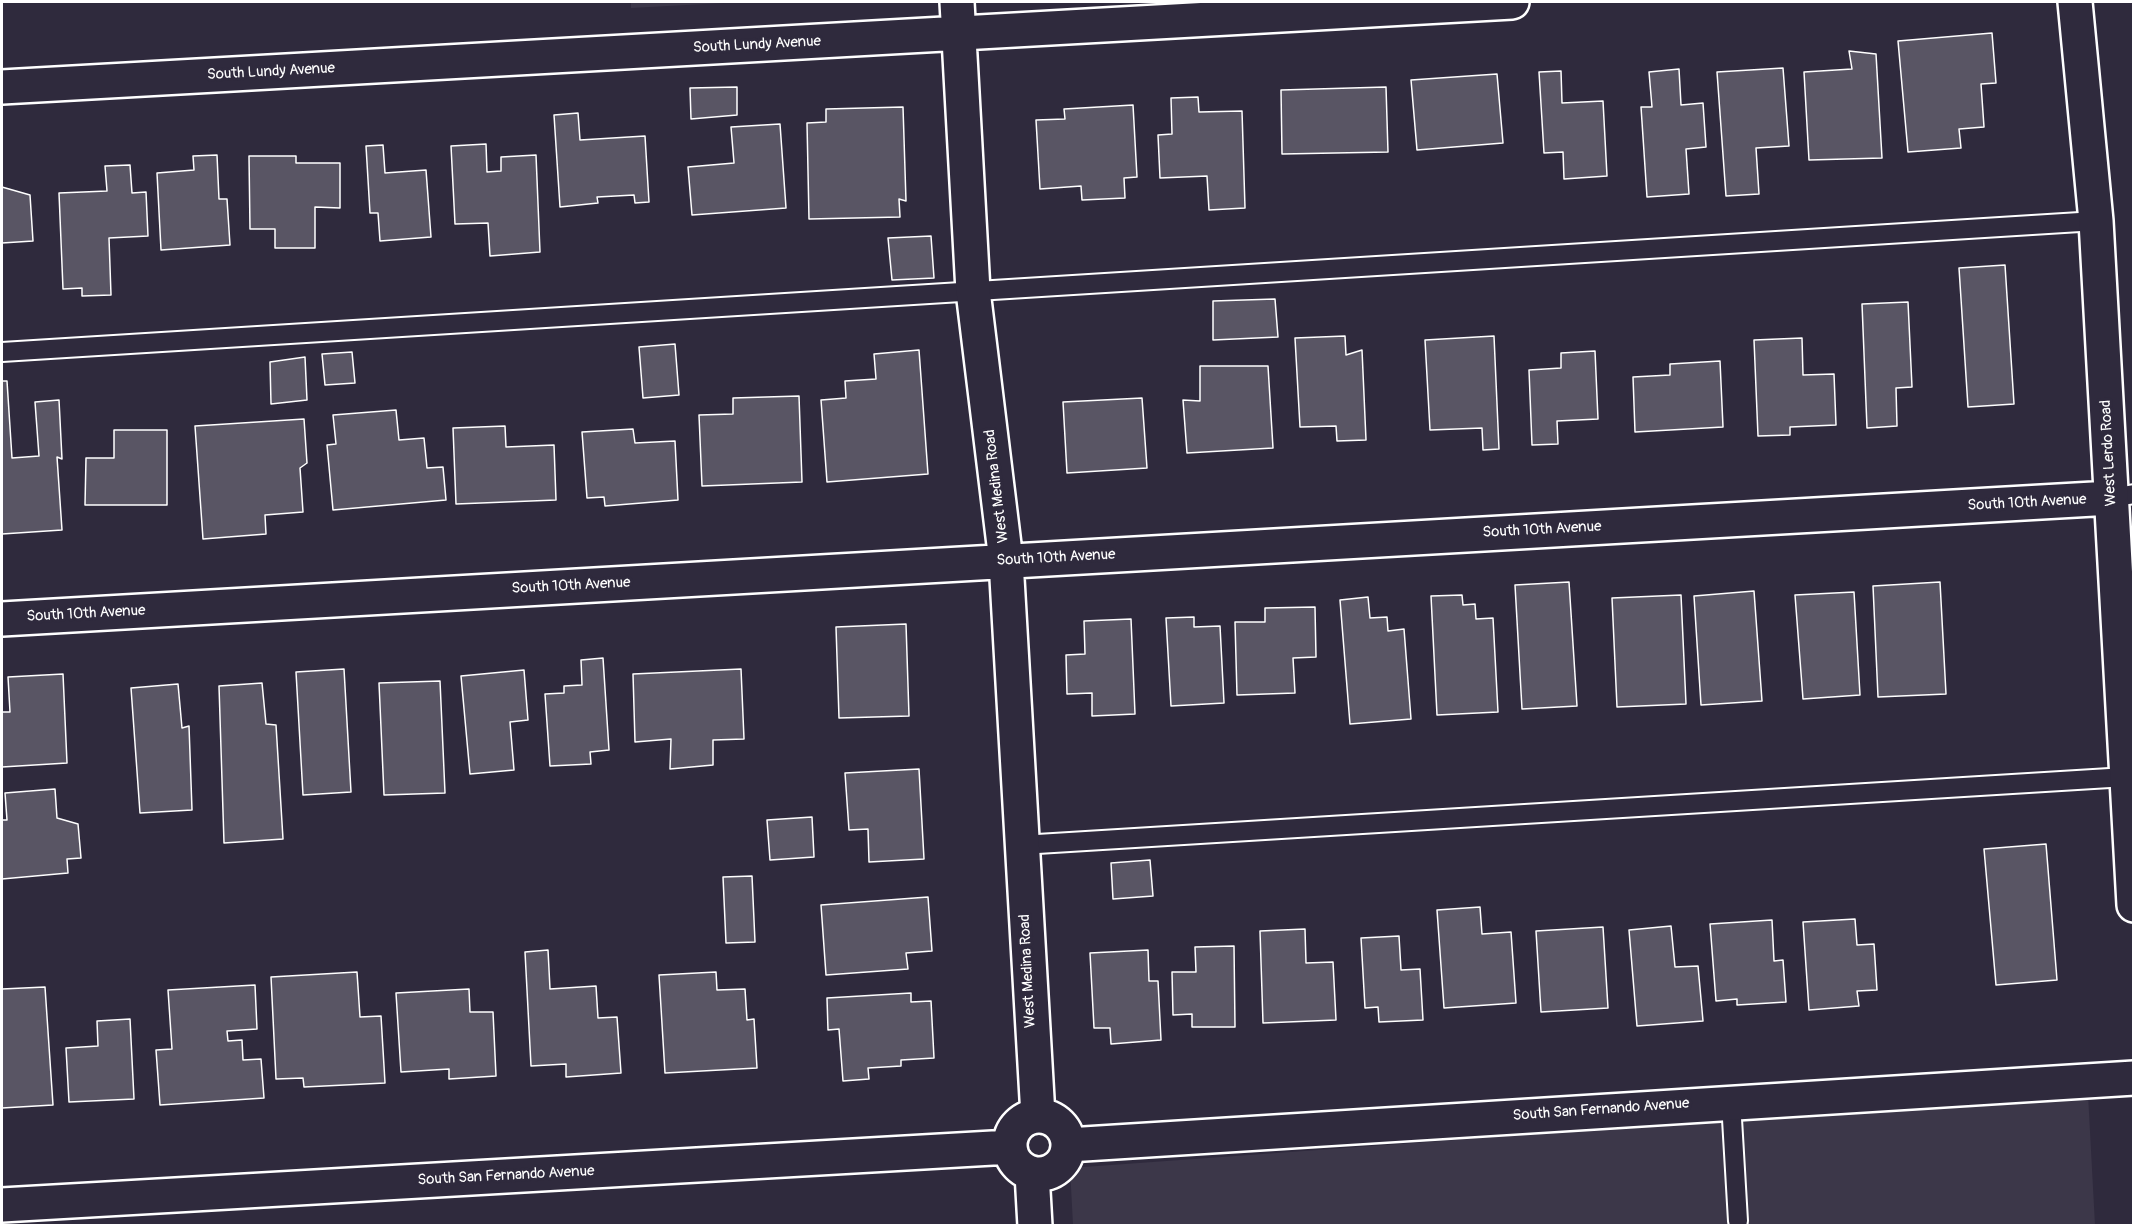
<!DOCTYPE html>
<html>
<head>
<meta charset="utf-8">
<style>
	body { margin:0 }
	#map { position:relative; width:2135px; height:1227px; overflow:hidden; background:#2f2a3d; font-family:Pangolin,sans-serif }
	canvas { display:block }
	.frame { position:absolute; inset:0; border:3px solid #fff; pointer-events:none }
</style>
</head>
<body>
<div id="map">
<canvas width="2135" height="1227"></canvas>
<div class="frame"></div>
</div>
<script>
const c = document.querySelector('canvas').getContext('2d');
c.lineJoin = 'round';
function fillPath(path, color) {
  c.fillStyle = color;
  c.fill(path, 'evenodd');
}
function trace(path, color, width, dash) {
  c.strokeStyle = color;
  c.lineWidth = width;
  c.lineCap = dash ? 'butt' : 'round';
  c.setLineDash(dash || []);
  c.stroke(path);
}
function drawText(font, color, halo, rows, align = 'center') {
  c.font = font + ' Pangolin,sans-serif';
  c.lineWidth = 6;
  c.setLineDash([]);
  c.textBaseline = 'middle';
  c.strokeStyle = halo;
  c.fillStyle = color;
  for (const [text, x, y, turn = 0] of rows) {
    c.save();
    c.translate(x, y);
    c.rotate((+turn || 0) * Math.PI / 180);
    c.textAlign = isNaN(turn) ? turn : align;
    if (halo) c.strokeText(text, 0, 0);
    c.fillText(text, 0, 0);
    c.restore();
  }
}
fillPath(new Path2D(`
	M631 2H742L631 8Z
	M2088 1094 2095 1225H1073L1070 1168Z`), '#3c3749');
const building = new Path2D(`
	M1992 33 1996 83 1981 84 1984 127 1959 129 1961 148 1908 152 1898 41Z
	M1849 51 1876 54 1882 158 1809 160 1804 72 1852 69Z
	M1783 68 1789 146 1756 148 1759 194 1726 196 1717 72Z
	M1679 69 1681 105 1703 103 1706 147 1686 149 1689 194 1647 197 1641 107H1652L1649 72Z
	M1561 71 1562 103 1603 101 1607 176 1564 179 1563 152 1544 153 1539 72Z
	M1497 74 1503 143 1417 150 1411 80Z
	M737 87V115L691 119 690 88Z
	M1386 87 1388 152 1282 154 1281 90Z
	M1198 97 1199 112 1242 111 1245 208 1209 210 1207 176 1160 178 1158 135 1172 134 1171 98Z
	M1133 105 1137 177 1124 178 1125 198 1082 200 1081 186 1040 189 1036 120 1065 119 1064 109Z
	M903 107 906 201 899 199 900 217 809 219 807 123 826 122V109Z
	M578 113 580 140 645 136 649 202 635 203 634 195 597 197 598 203 560 207 554 115Z
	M780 124 786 208 692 215 688 167 734 163 731 127Z
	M486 144 487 172 501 171V157L536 155 540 252 490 256 488 223 455 224 451 146Z
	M383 145 385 173 426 170 431 237 380 241 378 213H370L366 146Z
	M217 155 219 199H227L230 245 161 250 157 173 194 170 193 156Z
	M249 156H296V163H340V208L315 207V248H275V229H250Z
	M130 165 132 193 146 192 148 236 109 238 111 295 82 296V288L63 289 59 193 107 191 105 166Z
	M2 187 30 195 33 241 2 243Z
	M931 236 934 278 892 280 888 238Z
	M2005 265 2014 404 1968 407 1959 268Z
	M1275 299 1278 337 1213 340V301Z
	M1908 302 1912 387 1896 388 1897 426 1867 428 1862 304Z
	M1345 336 1346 355 1362 350 1366 440 1337 441 1336 426 1300 427 1295 338Z
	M1494 336 1499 449 1483 450 1482 428 1430 430 1425 340Z
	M1802 338 1803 375 1834 374 1836 425 1790 427V435L1758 436 1754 340Z
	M675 344 679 395 643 398 639 347Z
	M919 350 928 474 827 482 821 400 846 398 845 381 876 379 874 354Z
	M1595 351 1598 419 1557 421 1558 444 1532 445 1529 370 1561 368V353Z
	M352 352 355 383 325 385 322 354Z
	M305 357 307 400 271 404 270 362Z
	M1720 361 1723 427 1635 432 1633 377 1670 375V364Z
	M1200 366H1268L1273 448 1187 453 1183 400 1200 401Z
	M2 381H7L12 458 39 456 35 402 59 400 62 459 57 457 62 530 2 534Z
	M799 396 802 482 702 486 699 415 733 414V398Z
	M1142 398 1147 468 1067 473 1063 402Z
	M396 410 399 440 424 438 427 468 443 467 446 500 333 510 327 445 336 444 333 415Z
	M304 419 307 463 300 468 303 512 265 515 266 534 203 539 195 426Z
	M505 426 506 447 554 445 556 500 456 504 453 428Z
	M633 429 635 443 675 441 678 500 605 506 604 497 587 498 582 432Z
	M114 430H167V505H85L86 458H114Z
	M1569 582 1577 706 1522 709 1515 585Z
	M1940 582 1946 694 1878 697 1873 586Z
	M1754 591 1762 701 1701 705 1694 596Z
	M1854 592 1860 695 1803 699 1795 595Z
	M1462 595 1463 605 1475 604 1476 619 1493 618 1498 712 1437 715 1431 596Z
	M1681 595 1686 704 1617 707 1612 598Z
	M1368 597 1370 618 1387 617 1388 631 1404 629 1411 719 1350 724 1340 600Z
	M1315 607 1316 657 1293 658 1295 693 1237 695 1235 622H1265V608Z
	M1194 617V627L1220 626 1224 703 1171 706 1166 618Z
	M1131 619 1135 714 1092 716V693L1067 694 1066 655 1085 654 1084 621Z
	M906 624 909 716 839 718 836 627Z
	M603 658 609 750 590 752 591 764 550 766 545 694 564 693V686L582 685 581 660Z
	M344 669 351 792 303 795 296 672Z
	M741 669 744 739 713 740V765L670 769 671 739 635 742 633 674Z
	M524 670 528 720 510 722 514 770 470 774 461 676Z
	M63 674 67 763 2 767V712H10L8 677Z
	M440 681 445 793 384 795 379 683Z
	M262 683 266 724 276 725 283 839 224 843 219 686Z
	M178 684 182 728 189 726 192 810 140 813 131 688Z
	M919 769 924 859 869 862 868 829 849 830 845 773Z
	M55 789 57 818 78 824 81 858 67 859 68 873 2 879V820H7L5 793Z
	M812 817 814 857 770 860 767 820Z
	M2046 844 2057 980 1996 985 1984 849Z
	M1150 860 1153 896 1113 899 1111 863Z
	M752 876 755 942 726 943 723 877Z
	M928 897 932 951 906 953 908 969 826 975 821 905Z
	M1480 907 1482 934 1511 932 1516 1003 1444 1008 1437 910Z
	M1855 919 1857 945 1874 944 1877 990 1857 991 1859 1006 1809 1010 1803 922Z
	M1772 920 1774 961 1783 960 1786 1002 1737 1005V999L1716 1001 1710 924Z
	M1671 926 1675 967 1698 966 1703 1021 1637 1026 1629 930Z
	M1603 927 1608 1008 1541 1012 1536 931Z
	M1305 929 1306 963 1333 962 1336 1020 1263 1023 1260 931Z
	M1399 936 1401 970 1420 969 1423 1020 1379 1022 1378 1007 1365 1008 1361 938Z
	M1234 946 1235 1027H1192V1014L1173 1015 1172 972H1196L1195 947Z
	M548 950 550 989 596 986 598 1018 617 1017 621 1073 566 1077V1064L531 1066 525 952Z
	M1148 950 1149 981H1158L1161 1040 1111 1044 1110 1028H1094L1090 953Z
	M357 972 360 1017 381 1016 385 1083 304 1087 303 1078 276 1079 271 977Z
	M716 972 717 990 745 989 747 1020 754 1019 757 1068 665 1073 659 975Z
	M255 985 257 1029 227 1031 228 1041 242 1040 243 1060 261 1059 264 1098 160 1105 156 1050 172 1049 168 990Z
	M45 987 53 1105 2 1108V989Z
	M469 989 470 1012H493L496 1076 449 1079V1069L401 1072 396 993Z
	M911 993V1002L931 1001 934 1058 901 1060V1066L868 1068 869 1079 843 1081 839 1029 828 1030 827 998Z
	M130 1019 134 1099 69 1102 66 1048 98 1046 97 1021Z`);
fillPath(building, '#595564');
trace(building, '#fff', 1.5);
const lane = new Path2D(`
	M2 352 2096 221
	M2111 498 2134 494
	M1021 845 2126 777
	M1731 1102 1738 1221`);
const street = new Path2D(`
	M957 2 973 291 1006 561 1038 1116
	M2075 2 2096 221 2134 905
	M2 87 1512 2
	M2 619 2111 498
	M1010 1145a29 29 0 1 1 58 0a29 29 0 1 1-58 0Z
	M1068 1145 2134 1078
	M1032 1173 1035 1226
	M2 1205 1010 1147`);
trace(lane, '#fff', 22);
trace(street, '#fff', 38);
trace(lane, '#2f2a3d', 18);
trace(street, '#2f2a3d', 33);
drawText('15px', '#fff', '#2f2a3d', [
	["South Lundy Avenue",757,45,-3],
	["South Lundy Avenue",271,72,-3],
	["West Lerdo Road",2109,453,-93],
	["West Medina Road",997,486,-97],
	["South 10th Avenue",2027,503,-3],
	["South 10th Avenue",1542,530,-3],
	["South 10th Avenue",1056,558,-3],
	["South 10th Avenue",571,586,-3],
	["South 10th Avenue",86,614,-3],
	["West Medina Road",1028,971,-93],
	["South San Fernando Avenue",1601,1110,-4],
	["South San Fernando Avenue",506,1176,-3]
]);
</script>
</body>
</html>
